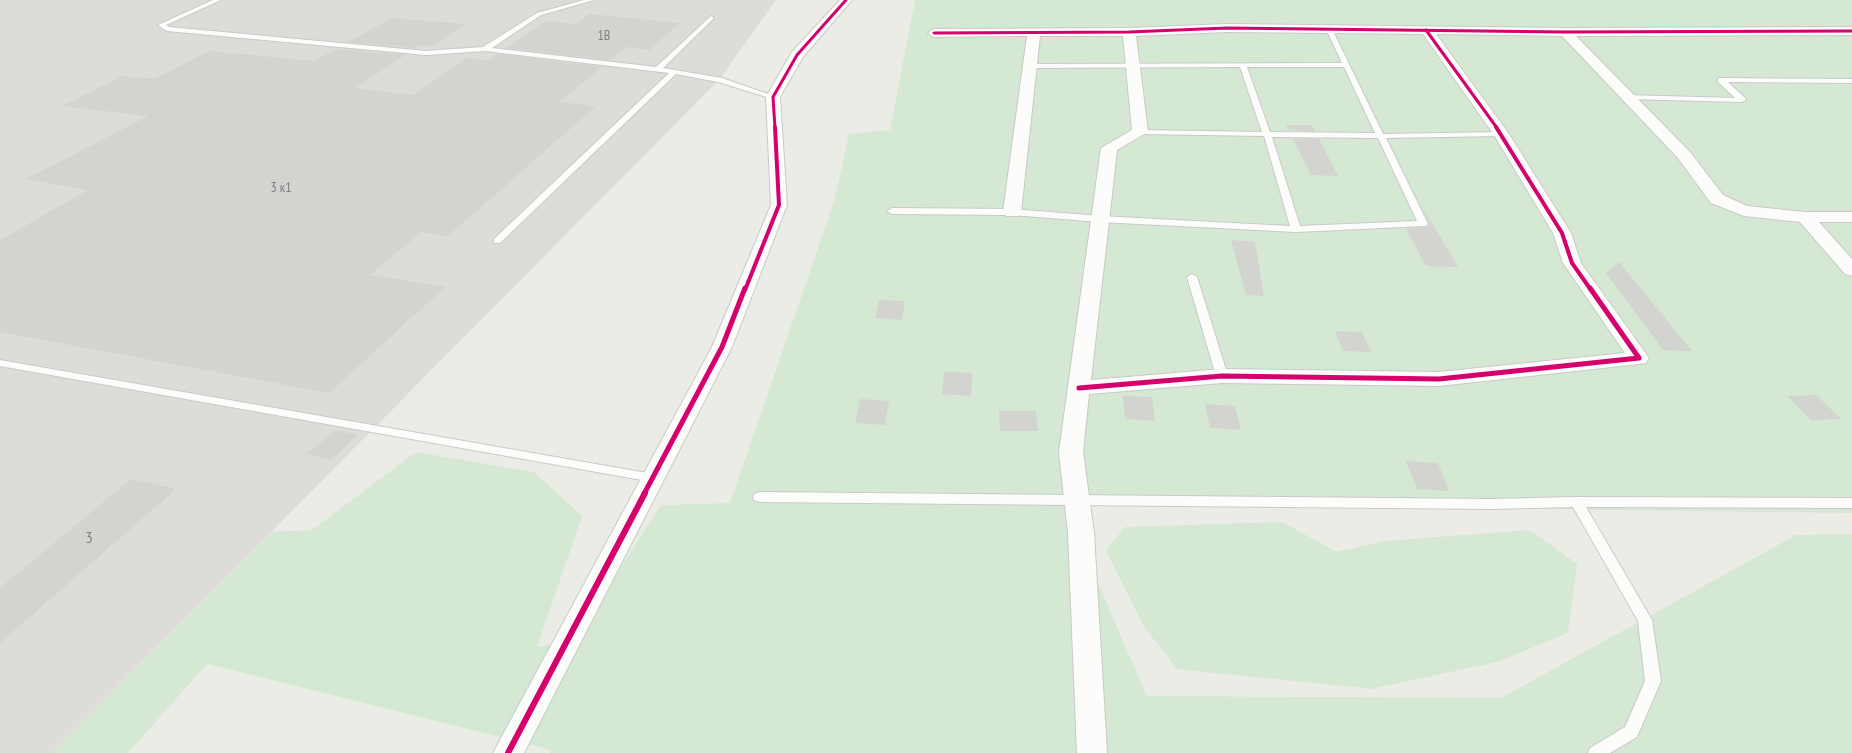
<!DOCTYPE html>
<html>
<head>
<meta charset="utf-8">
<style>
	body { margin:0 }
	canvas { display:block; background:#ecece7 }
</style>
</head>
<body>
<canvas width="1852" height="753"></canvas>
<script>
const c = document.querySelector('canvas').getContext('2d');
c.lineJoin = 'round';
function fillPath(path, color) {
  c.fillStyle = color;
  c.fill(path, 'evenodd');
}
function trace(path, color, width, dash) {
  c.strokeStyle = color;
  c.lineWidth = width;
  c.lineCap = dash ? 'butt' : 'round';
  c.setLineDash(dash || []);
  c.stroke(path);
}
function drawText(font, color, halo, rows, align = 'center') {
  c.font = font + ' "PT Sans Narrow",sans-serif';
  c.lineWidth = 5;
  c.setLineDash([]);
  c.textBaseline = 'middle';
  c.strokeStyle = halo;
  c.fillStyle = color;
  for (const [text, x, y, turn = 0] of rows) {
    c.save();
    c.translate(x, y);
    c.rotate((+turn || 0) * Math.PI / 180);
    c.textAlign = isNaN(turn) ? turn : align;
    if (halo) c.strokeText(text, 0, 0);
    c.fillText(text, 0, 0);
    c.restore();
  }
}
fillPath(new Path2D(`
	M0 0H776L719 80 52 753H0Z`), '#dddcd8');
fillPath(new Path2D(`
	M915 0H1852V513L1063 503 1147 696 1501 698 1796 535 1852 534V753H550L551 750 207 664 128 753H52L272 532 312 530 416 452 534 472 582 516 537 647 574 640 661 505 730 503 834 202 849 134 890 130Z
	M1282 522 1337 552 1384 541 1530 530 1577 564 1568 633 1497 662 1371 689 1177 669 1144 627 1106 550 1125 527Z`), '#d5e8d3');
fillPath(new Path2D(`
	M590 14 680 23 649 50 626 47 611 60 507 48 546 21 576 24Z
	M392 18 465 24 433 46 420 45 415 48 348 42Z
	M336 49 405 55 355 88 413 95 467 58 489 61 498 54 602 67 559 102 596 106 448 236 421 232 370 275 445 287 329 393 0 332V240L88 190 26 179 148 116 62 106 123 76 155 79 209 51 314 61Z
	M1286 125H1312L1315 131 1289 130Z
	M1293 139H1319L1338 176 1311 175Z
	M1424 211H1425L1458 267 1426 266 1406 229 1427 227 1430 223Z
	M1231 240 1255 242 1264 296 1246 295Z
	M1619 262 1692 351 1663 350 1606 273Z
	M879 300 905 301 902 320 875 318Z
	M1335 331 1362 332 1371 352 1343 351Z
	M944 372 972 373 971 396 942 394Z
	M1816 395 1841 419 1811 420 1787 396Z
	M1123 396 1152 397 1155 421 1125 419Z
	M860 399 889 401 885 425 855 423Z
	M1205 404 1235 406 1241 430 1210 428Z
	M999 411H1036L1038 431H1000Z
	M335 430 358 435 331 460 307 454Z
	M1406 461 1438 463 1449 491 1417 489Z
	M131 479 176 489 0 643V588Z`), '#d3d3d0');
const lane = new Path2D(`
	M213 0H221L166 25 169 27 426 51 483 47 537 13 584 0H594L541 15 492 48 656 67 711 16 713 17V19L663 68 722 78 777 97 773 99 718 82 676 74 500 243H494V239L669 73 485 51 426 55 167 31 158 25Z
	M1329 27 1332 29 1383 134 1501 132 1505 134 1501 136 1386 138 1428 224 1426 226 1296 232 1100 222 1012 215 892 214 887 211 892 208 1012 209 1100 216 1290 226 1264 136 1140 134 1136 132 1140 130 1262 132 1240 67 1030 68 1026 66 1030 64 1342 63 1326 29ZM1247 67H1344L1375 133 1270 132ZM1272 137 1378 138 1417 221 1300 226Z
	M1718 78 1852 79V83L1728 82 1745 98 1746 100 1742 102 1626 99 1622 97 1626 95 1735 98 1718 82Z
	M1192 274 1197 277 1228 376 1226 379H1218L1216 376 1187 277Z
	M0 360 653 474 657 475 659 478 657 481 653 482 0 366Z
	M759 492 1491 499 1577 497 1852 498V508L1586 507 1652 620 1661 681 1637 737 1610 753H1588L1590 748 1625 727 1645 681 1638 621 1573 507 1491 509 759 502 754 500 753 497 754 494Z`);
const street = new Path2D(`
	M840 0H852L803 57 780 97 787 205 732 347 524 753H493L712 347 771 205 766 97 792 52Z
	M1227 24 1565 28 1852 27V35L1576 36 1690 152 1723 195 1747 206 1805 212H1852V222H1819L1852 259V276L1845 274 1800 222 1744 216 1711 203 1678 158 1562 36 1436 34 1509 134 1571 233 1581 263 1649 358 1646 363 1639 364 1439 386 1222 383 1089 394 1083 452 1094 533 1107 753H1077L1068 533 1059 452 1101 148 1132 130 1123 36H1040L1021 212 1018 216H1006L1003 212 1027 36 934 37 928 33 934 29 1129 28ZM1227 32 1423 34 1494 135 1553 233 1563 263 1625 353 1439 372 1222 369 1091 380 1117 150 1148 132 1136 36Z`);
trace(lane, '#c9c9c9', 2);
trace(street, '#c9c9c9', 2);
fillPath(lane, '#fcfcfb');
fillPath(street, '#fcfcfb');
trace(new Path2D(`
	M1426 30 1497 128
	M934 33 1129 32 1227 28 1565 32 1852 31
	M775 128 773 97 797 55 846 0`), '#d6006c', 3);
trace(new Path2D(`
	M1496 127 1562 233 1572 263 1591 290
	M745 290 779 205 775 127`), '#d6006c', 4);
trace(new Path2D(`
	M1079 388 1222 376 1439 379 1639 358 1590 288
	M644 494 722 347 745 288`), '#d6006c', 5);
trace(new Path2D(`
	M508 753 645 493`), '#d6006c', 6);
drawText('14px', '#7c7e81', null, [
	["1В",604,36],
	["3 к1",281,188]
]);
drawText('16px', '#7c7e81', null, [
	["3",89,538]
]);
</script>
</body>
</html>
